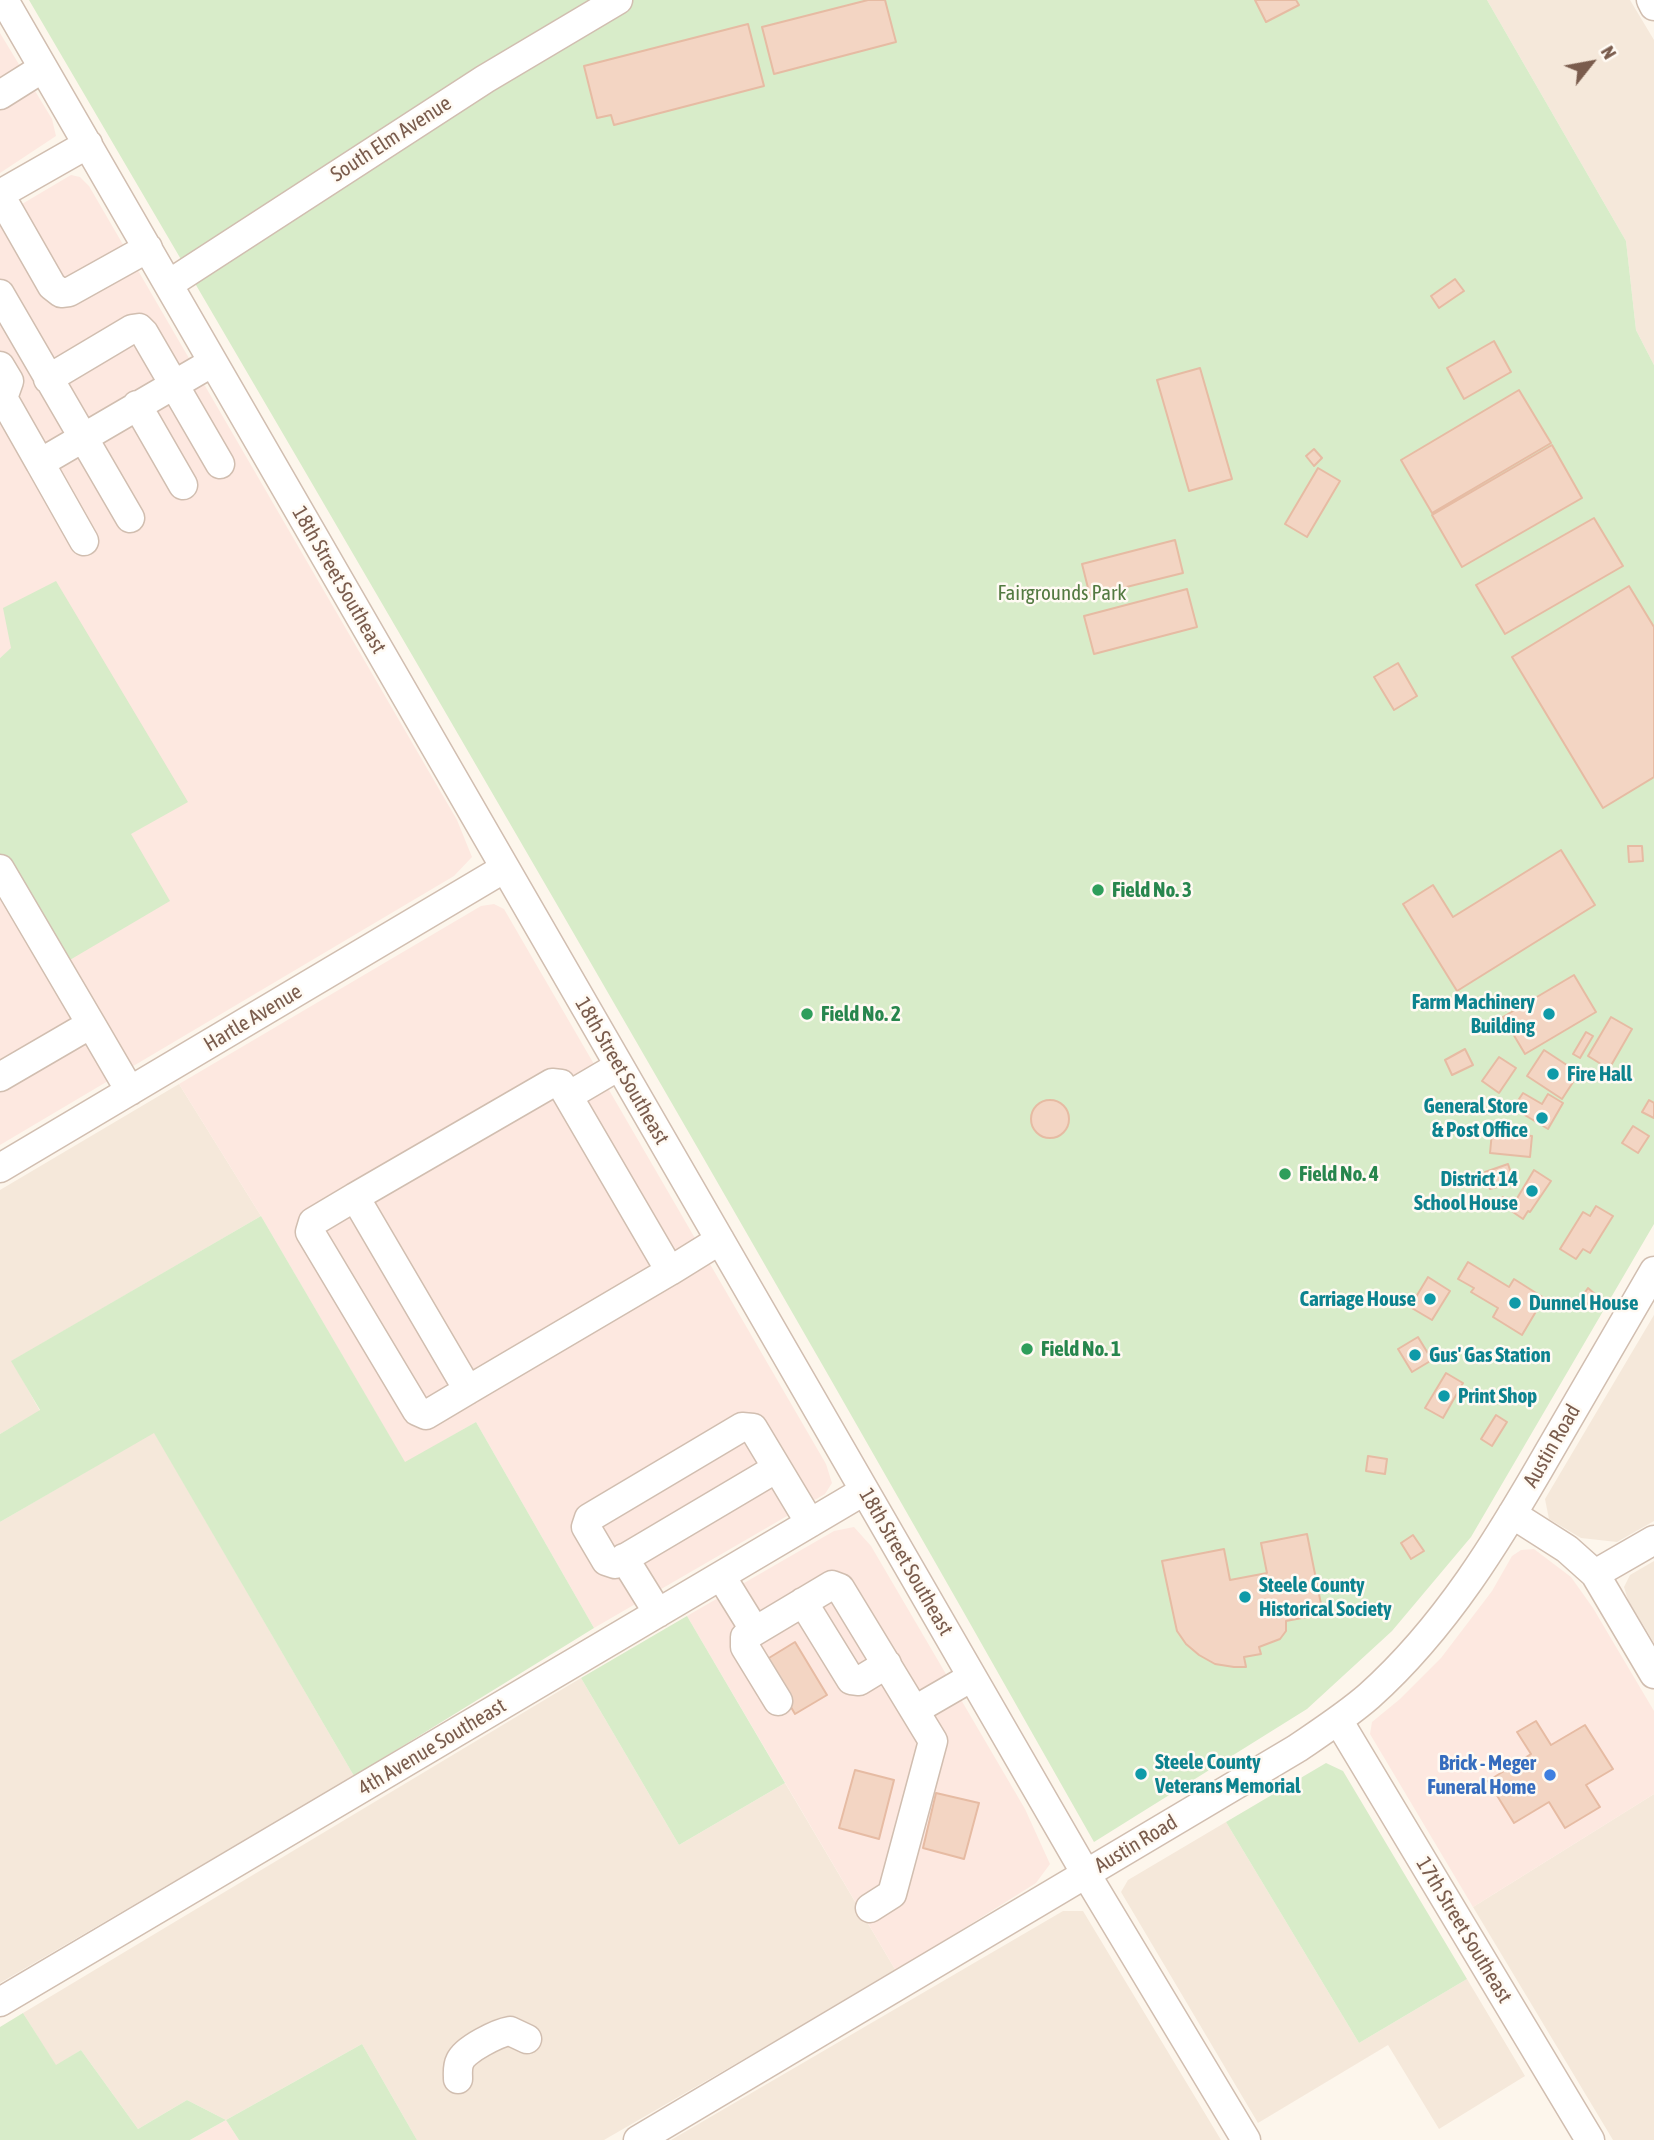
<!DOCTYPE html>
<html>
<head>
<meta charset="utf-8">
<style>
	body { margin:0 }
	#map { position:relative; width:1654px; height:2140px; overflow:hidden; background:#fdf6ec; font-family:"Asap Condensed",sans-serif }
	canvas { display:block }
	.north { position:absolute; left:1556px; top:28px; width:70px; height:70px; -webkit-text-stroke:5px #fffaf3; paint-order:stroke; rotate:59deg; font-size:19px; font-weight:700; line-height:28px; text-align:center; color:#7a5c4d }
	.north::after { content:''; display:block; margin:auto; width:24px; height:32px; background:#7a5c4d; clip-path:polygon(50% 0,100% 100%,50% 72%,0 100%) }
</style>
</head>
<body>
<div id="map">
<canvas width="1654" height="2140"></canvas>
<div class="north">N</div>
</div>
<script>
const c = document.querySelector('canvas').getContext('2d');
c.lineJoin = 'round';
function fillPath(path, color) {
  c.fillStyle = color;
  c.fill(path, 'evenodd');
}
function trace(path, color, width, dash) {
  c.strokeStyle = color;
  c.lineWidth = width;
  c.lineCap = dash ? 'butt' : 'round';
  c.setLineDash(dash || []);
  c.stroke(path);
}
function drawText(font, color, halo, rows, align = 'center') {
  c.font = font + ' "Asap Condensed",sans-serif';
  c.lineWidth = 5;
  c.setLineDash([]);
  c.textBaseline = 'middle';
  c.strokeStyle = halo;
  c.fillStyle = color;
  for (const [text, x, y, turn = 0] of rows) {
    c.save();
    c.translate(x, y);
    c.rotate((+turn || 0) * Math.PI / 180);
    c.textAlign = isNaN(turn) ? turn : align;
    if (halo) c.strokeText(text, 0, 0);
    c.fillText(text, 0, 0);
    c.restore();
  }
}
fillPath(new Path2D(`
	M1487 0H1630L1654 40V365L1636 330 1626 241Z
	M179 1084 261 1216 12 1361 40 1411 0 1434V1190Z
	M1654 1315V1521L1617 1542 1581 1538 1549 1519 1545 1499Z
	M154 1432 354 1776 0 1983V1522Z
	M1654 1561V1643L1628 1600 1624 1587 1630 1575Z
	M581 1678 679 1845 785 1783 896 1971 604 2140H417L362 2044 226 2120 187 2100 138 2129 81 2050 56 2066 23 2013Z
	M1654 1794V2140H1613L1473 1907Z
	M1226 1822 1359 2043 1467 1979 1525 2076 1439 2129 1388 2045 1258 2123 1121 1892 1128 1880Z
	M1063 1911H1083L1221 2140H671Z`), '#f5e8da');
fillPath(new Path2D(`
	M0 33 52 119 56 136 0 173Z
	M71 175 80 177 89 186 457 820 472 857 454 876 0 1145V868L63 963 169 901 11 649 0 658V217Z
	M494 904 504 909 826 1464 832 1483 825 1494 594 1628 476 1422 405 1463 261 1216 179 1084 481 906Z
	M854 1527 871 1546 1025 1809 1050 1864 1036 1883 896 1971 687 1616 834 1531Z
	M1534 1549 1571 1577 1593 1608 1654 1711V1794L1473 1907 1370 1734 1372 1722 1400 1699 1441 1658 1492 1591 1512 1556 1521 1550Z
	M226 2120 239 2140H190Z`), '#fde8e0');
fillPath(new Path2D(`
	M29 0H1487L1626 241 1636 330 1654 365V1224L1471 1537 1392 1631 1307 1709 1094 1842C745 1224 388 612 29 0Z
	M56 581 188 802 131 834 170 901 63 964 0 868V658L11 648 3 608Z
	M261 1216 405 1462 476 1422 594 1628 354 1776 154 1433 0 1522V1434L40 1410 11 1361Z
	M687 1616 785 1783 679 1845 581 1678Z
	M1326 1763 1343 1771 1467 1979 1359 2043 1226 1822Z
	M23 2013 56 2065 81 2050 138 2129 187 2100 226 2120 362 2044 417 2140H239L226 2120 190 2140H0V2027Z`), '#d8ecc9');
const building = new Path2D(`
	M868 0H885L896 42 774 74 762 27Z
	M1255 0H1296L1299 5 1266 22Z
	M748 24 764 86 614 125 611 115 597 118 584 66Z
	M1455 279 1464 291 1439 308 1431 296Z
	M1494 341 1511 372 1464 399 1447 368Z
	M1200 368 1232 479 1189 491 1157 380Z
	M1519 390 1551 443 1432 513 1401 460Z
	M1552 445 1582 498 1462 567 1432 515Z
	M1314 449 1322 458 1314 466 1306 456Z
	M1318 468 1340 481 1307 537 1285 524Z
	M1594 518 1623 566 1505 634 1476 585Z
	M1175 540 1183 573 1090 596 1082 564Z
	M1629 586 1654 627V777L1603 808 1512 657Z
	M1187 589 1197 627 1094 654 1084 616Z
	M1398 663 1417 696 1394 710 1374 677Z
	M1628 846H1642L1643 861 1629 862Z
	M1561 850 1595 905 1457 991 1403 904 1433 885 1453 917Z
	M1574 975 1596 1012 1525 1054 1503 1017Z
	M1611 1017 1632 1029 1609 1069 1588 1056Z
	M1586 1032 1593 1036 1580 1058 1573 1054Z
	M1465 1049 1473 1065 1452 1075 1445 1060Z
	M1544 1050 1579 1073 1562 1099 1527 1076Z
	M1499 1057 1516 1068 1499 1093 1482 1081Z
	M1523 1093 1542 1104 1548 1094 1563 1103 1548 1129 1513 1108Z
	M1031 1119a19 19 0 1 1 38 0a19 19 0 1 1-38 0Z
	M1649 1100 1654 1103V1118L1642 1112Z
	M1633 1126 1649 1136 1638 1153 1622 1143Z
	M1492 1132 1532 1136 1530 1157 1490 1153Z
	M1508 1164 1514 1182 1490 1189 1485 1172Z
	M1534 1170 1551 1181 1530 1212 1528 1211 1523 1219 1510 1210Z
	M1503 1197 1508 1204 1502 1209 1497 1202Z
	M1596 1206 1613 1216 1590 1253 1583 1249 1576 1259 1560 1249 1583 1212 1590 1216Z
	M1468 1262 1509 1287 1514 1279 1544 1298 1522 1335 1493 1317 1498 1308 1471 1292 1474 1288 1458 1279Z
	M1428 1277 1450 1291 1432 1320 1410 1307Z
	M1588 1288 1596 1295 1589 1305 1581 1298Z
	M1418 1337 1432 1360 1412 1372 1398 1349Z
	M1446 1373 1463 1383 1443 1418 1425 1408Z
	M1496 1415 1507 1422 1492 1446 1481 1439Z
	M1368 1456 1387 1459 1385 1474 1366 1471Z
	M1307 1534 1323 1614 1286 1621V1631L1280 1639 1259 1647 1261 1654 1244 1657 1246 1667H1234L1215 1664 1199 1655 1186 1644 1177 1631 1175 1622 1162 1561 1224 1549 1230 1580 1267 1573 1261 1543Z
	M1413 1535 1424 1551 1411 1559 1401 1543Z
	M795 1642 827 1695 795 1714 764 1661Z
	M1536 1721 1551 1745 1585 1725 1613 1769 1586 1785 1600 1807 1565 1828 1549 1802 1514 1823 1488 1781 1531 1754 1517 1732Z
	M855 1770 894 1780 879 1839 839 1828Z
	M936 1793 979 1803 964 1859 923 1848Z`);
fillPath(building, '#f3d5c3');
trace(building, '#e6bba3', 2);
const minor = new Path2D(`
	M4 0 1086 1874 1246 2140
	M1651 0 1654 6
	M0 95 43 68
	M0 194 88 144
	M0 195 52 286 61 293 69 292 148 248
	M169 284 485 79 618 0
	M0 294 130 518
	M0 366 9 381 3 398 40 463 213 362
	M48 379 132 329 139 328 144 333 220 464
	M137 405 183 485
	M40 463 84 541
	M0 869 91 1024
	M619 1066 568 1096 670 1271 720 1240
	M0 1077 91 1024 130 1091
	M568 1096 561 1084 552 1083 355 1197 468 1390 670 1271
	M0 1168 505 868
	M355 1197 313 1222 310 1232 417 1411 426 1415 468 1390
	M777 1468 615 1564 606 1561 586 1527 589 1518 742 1427 753 1428 810 1523
	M1512 1514 1567 1549 1595 1574 1654 1674
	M624 1558 658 1613
	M1595 1574 1654 1540
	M721 1576 755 1631 832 1585 840 1588 933 1741 892 1894 870 1908
	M803 1602 851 1680 859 1681 887 1664
	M755 1631 745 1637V1647L778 1701
	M915 1710 972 1677
	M1338 1720 1590 2140
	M0 2002 864 1491
	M458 2079C458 2073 457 2067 460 2061 465 2049 498 2033 510 2031L527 2039
	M638 2140 1296 1749C1321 1732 1346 1716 1369 1696 1446 1627 1499 1539 1550 1450 1585 1390 1619 1331 1654 1271`);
trace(minor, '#d1beb0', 31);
trace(minor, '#fff', 28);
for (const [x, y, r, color] of [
	[1098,890,7,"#2e9e5b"],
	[807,1014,7,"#2e9e5b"],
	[1549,1014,7,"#0f9aa8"],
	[1553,1074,7,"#0f9aa8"],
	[1542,1118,7,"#0f9aa8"],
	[1285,1174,7,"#2e9e5b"],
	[1532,1191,7,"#0f9aa8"],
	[1430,1299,7,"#0f9aa8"],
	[1515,1303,7,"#0f9aa8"],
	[1027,1349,7,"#2e9e5b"],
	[1415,1355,7,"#0f9aa8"],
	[1444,1396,7,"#0f9aa8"],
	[1245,1597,7,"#0f9aa8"],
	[1141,1774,7,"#0f9aa8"],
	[1550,1775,7,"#3f7fe0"]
]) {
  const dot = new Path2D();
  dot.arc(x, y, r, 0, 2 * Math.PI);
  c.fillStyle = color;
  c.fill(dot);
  trace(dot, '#fffaf3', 2.5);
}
drawText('21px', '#7a5c4d', '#fffaf3', [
	["South Elm Avenue",391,139,-33],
	["18th Street Southeast",339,580,60],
	["Hartle Avenue",253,1018,-31],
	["18th Street Southeast",622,1071,60],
	["Austin Road",1552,1446,-60],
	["18th Street Southeast",906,1562,60],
	["4th Avenue Southeast",432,1747,-31],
	["Austin Road",1136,1844,-31],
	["17th Street Southeast",1464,1930,59]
]);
drawText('21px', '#537a41', '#fffaf3', [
	["Fairgrounds Park",1062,593]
]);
drawText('bold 21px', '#27864d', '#fffaf3', [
	["Field No. 3",1112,890],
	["Field No. 2",821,1014],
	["Field No. 4",1299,1174],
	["Field No. 1",1041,1349]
], 'left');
drawText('bold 21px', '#0d838f', '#fffaf3', [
	["Farm Machinery",1535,1002,"right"],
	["Building",1535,1026,"right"],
	["Fire Hall",1567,1074],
	["General Store",1528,1106,"right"],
	["& Post Office",1528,1130,"right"],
	["District 14",1518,1179,"right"],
	["School House",1518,1203,"right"],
	["Carriage House",1416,1299,"right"],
	["Dunnel House",1529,1303],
	["Gus' Gas Station",1429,1355],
	["Print Shop",1458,1396],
	["Steele County",1259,1585],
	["Historical Society",1259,1609],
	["Steele County",1155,1762],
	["Veterans Memorial",1155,1786]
], 'left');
drawText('bold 21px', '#366cbe', '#fffaf3', [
	["Brick - Meger",1536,1763],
	["Funeral Home",1536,1787]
], 'right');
</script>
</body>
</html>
